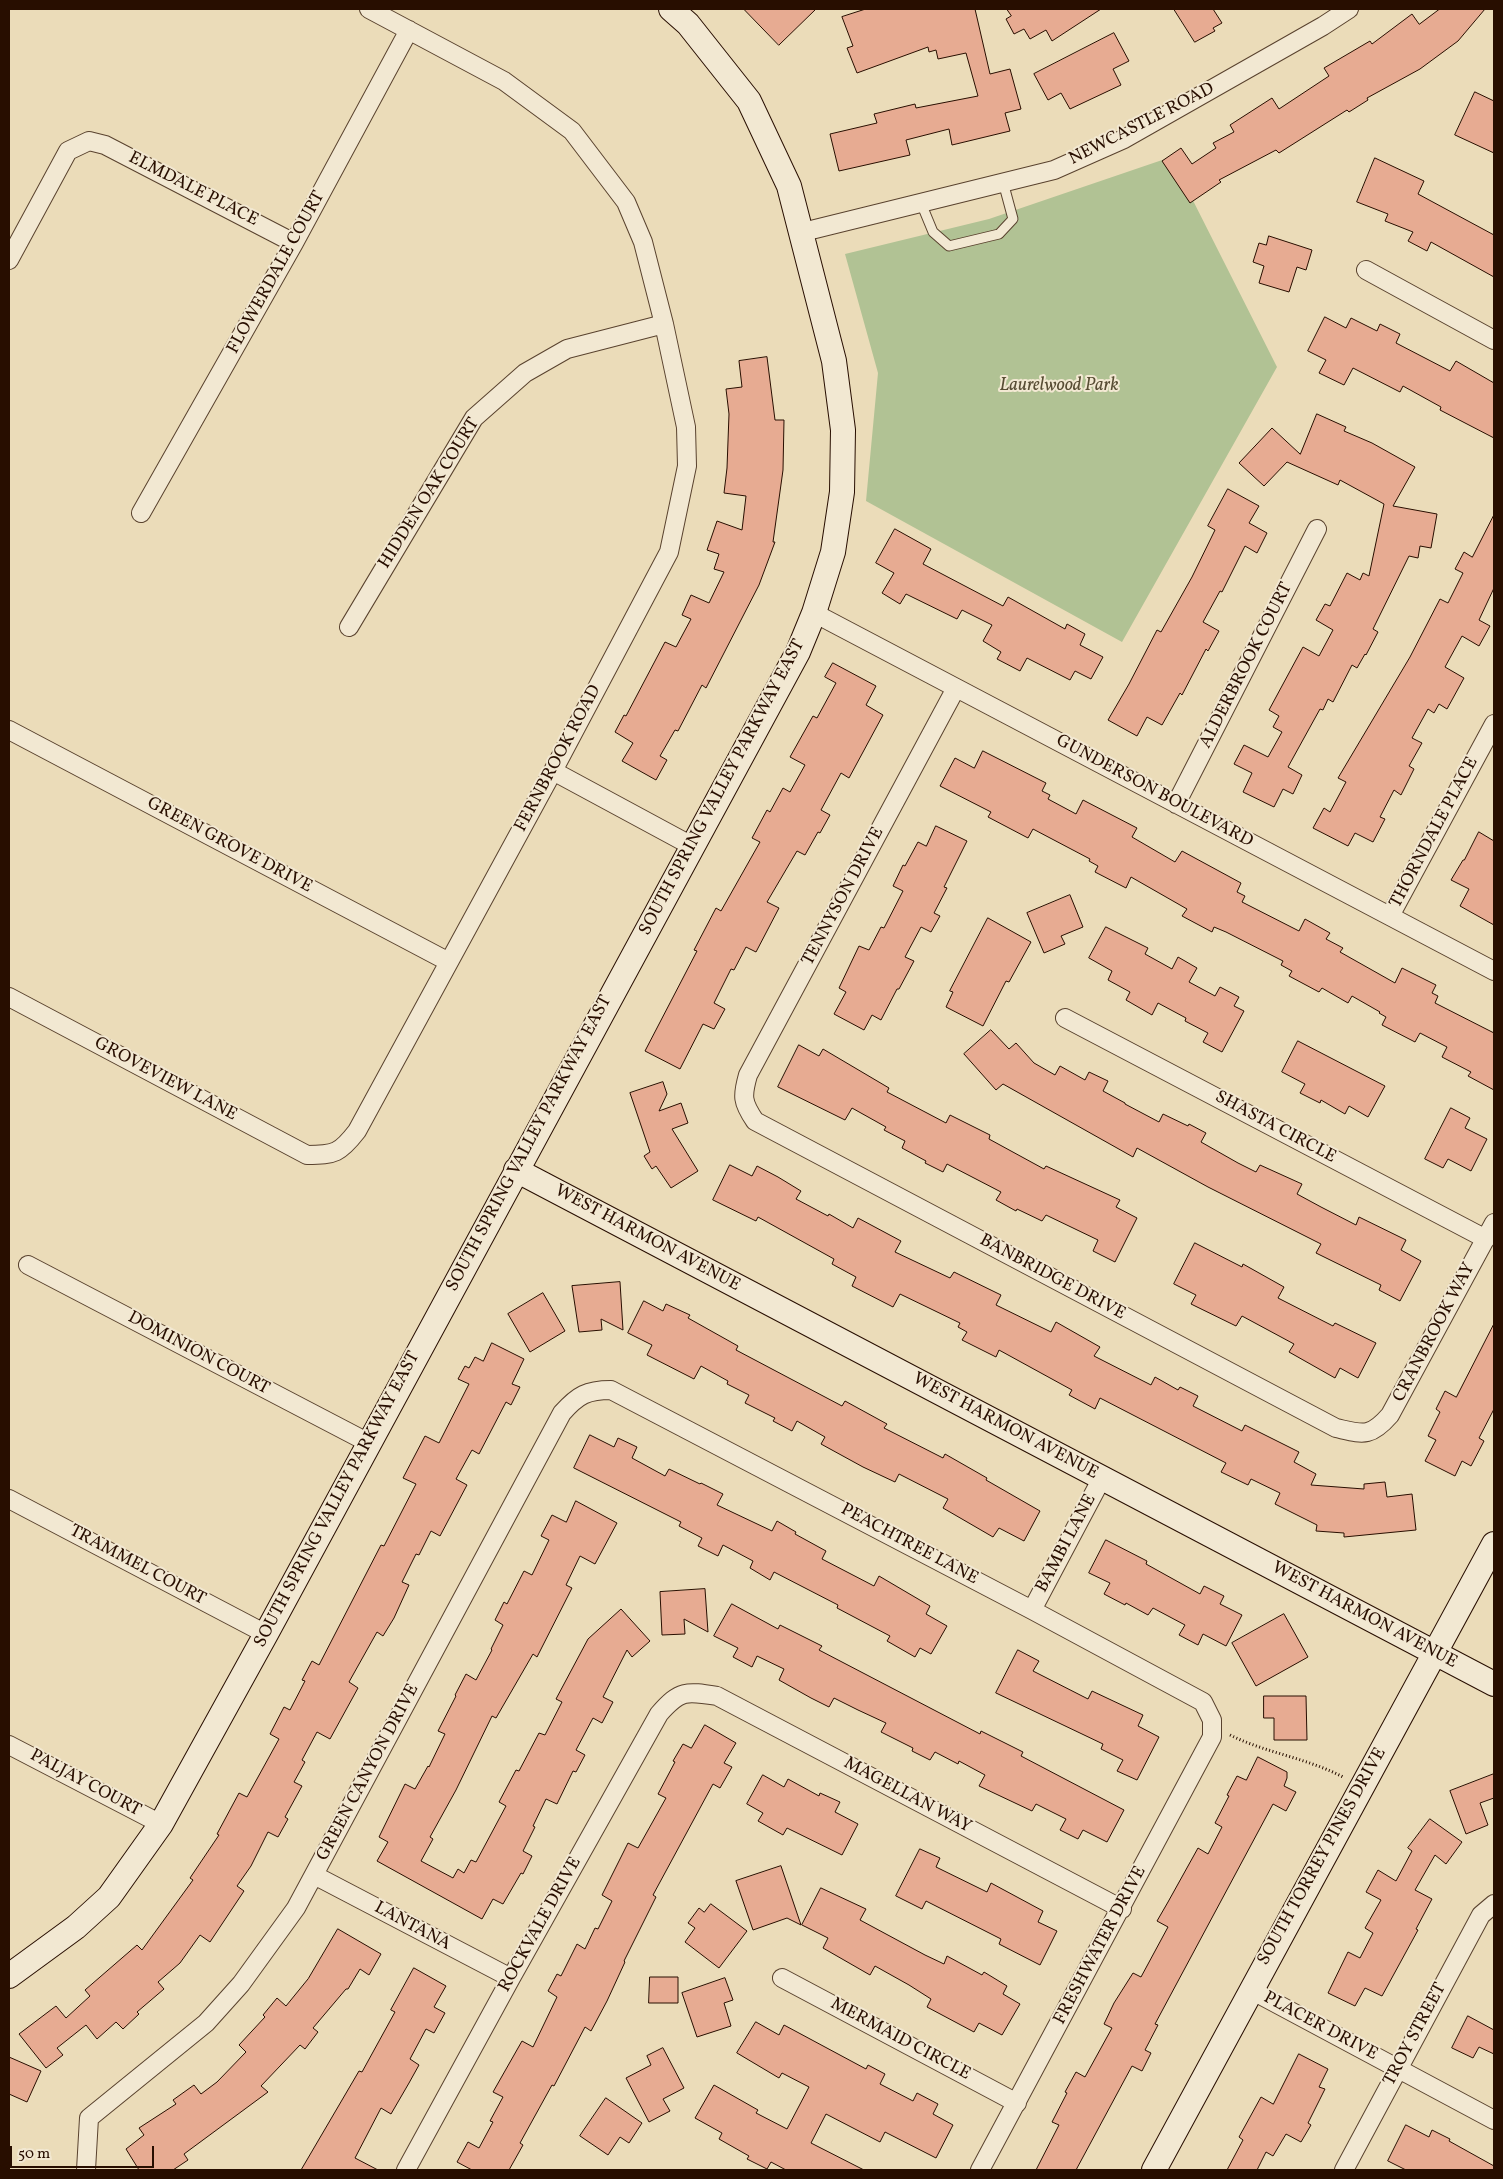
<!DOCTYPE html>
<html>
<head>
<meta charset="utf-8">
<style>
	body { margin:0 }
	#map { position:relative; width:1503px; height:2179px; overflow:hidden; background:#ebdcb9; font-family:Vollkorn,serif }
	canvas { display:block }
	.frame { position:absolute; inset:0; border:10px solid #280e00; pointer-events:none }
	.scale { position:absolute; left:10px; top:2146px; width:144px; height:22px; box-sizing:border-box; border:2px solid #280e00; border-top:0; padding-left:6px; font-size:15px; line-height:18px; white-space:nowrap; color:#280e00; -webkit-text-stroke:4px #f2e8d2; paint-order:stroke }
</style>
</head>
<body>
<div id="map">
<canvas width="1503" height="2179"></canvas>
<div class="frame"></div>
<div class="scale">50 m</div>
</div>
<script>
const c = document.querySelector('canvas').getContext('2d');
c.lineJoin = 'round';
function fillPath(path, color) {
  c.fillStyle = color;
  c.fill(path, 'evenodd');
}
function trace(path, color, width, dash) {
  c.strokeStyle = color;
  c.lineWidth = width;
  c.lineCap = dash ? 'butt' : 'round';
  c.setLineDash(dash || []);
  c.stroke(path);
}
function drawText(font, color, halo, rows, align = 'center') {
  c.font = font + ' Vollkorn,serif';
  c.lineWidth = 4;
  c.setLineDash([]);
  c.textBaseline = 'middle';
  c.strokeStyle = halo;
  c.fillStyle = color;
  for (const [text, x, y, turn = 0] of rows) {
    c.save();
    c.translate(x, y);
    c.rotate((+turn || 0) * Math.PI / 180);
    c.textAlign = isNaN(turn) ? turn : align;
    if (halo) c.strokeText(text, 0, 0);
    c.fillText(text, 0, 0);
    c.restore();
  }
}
fillPath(new Path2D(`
	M1171 157 1277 367 1122 642 866 501 878 373 845 254 989 219Z`), '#b1c294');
const building = new Path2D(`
	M744 9H816L779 45Z
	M866 9H975L990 74 1010 69 1021 109 1005 113 1010 131 952 145 949 129 906 140 910 155 839 171 830 134 877 123 874 114 915 104 916 108 978 96 966 53 938 59 936 50 929 52 928 47 857 73 847 48 853 46 842 17Z
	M1007 9H1101L1052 41 1046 30 1030 39 1024 29 1014 34 1006 19 1011 16Z
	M1174 9H1213L1222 23 1213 28 1215 31 1195 42Z
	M1440 9H1485L1458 41 1420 69 1367 98 1368 100 1349 112 1347 110 1279 153 1276 150 1219 180 1221 182 1190 203 1162 161 1181 148 1192 164 1216 148 1213 143 1234 132 1230 125 1272 98 1279 109 1329 76 1324 68 1370 41 1372 44 1412 14 1419 24Z
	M1114 33 1129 61 1113 69 1121 85 1070 109 1061 93 1048 100 1034 74Z
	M1475 92 1494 101V153L1455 135Z
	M1375 158 1424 181 1418 194 1494 235V277L1431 242 1427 251 1408 241 1413 232 1385 221 1388 214 1357 202Z
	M1269 236 1312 250 1306 270 1297 267 1289 292 1259 283 1264 266 1253 262 1259 243 1266 245Z
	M1325 317 1346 328 1351 318 1377 331 1380 324 1400 334 1396 343 1450 371 1456 361 1494 383V438L1440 410 1441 407 1403 386 1400 392 1353 368 1344 385 1319 373 1326 360 1308 351Z
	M767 357 775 420H784L783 470 773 542H775L759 585 706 688 702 685 678 731 675 730 660 756 667 760 656 780 622 761 633 743 615 732 624 715 626 716 665 642 676 647 691 619 682 615 691 595 709 603 724 572 714 569 719 554 707 550 717 521 742 530 746 496 724 493 727 468 729 414 726 389 742 387 739 361Z
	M1317 414 1346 427 1344 431 1372 443 1415 467 1393 506 1437 514 1431 548 1420 546 1418 558 1409 556 1373 629 1378 632 1366 655 1365 654 1357 668 1352 665 1333 702 1328 699 1323 710 1320 709 1288 767 1302 775 1293 794 1283 789 1274 807 1243 792 1252 773 1234 764 1244 745 1268 757 1282 732 1273 727 1279 716 1269 710 1303 647 1319 656 1333 630 1316 620 1325 604 1330 606 1347 573 1360 580 1363 573 1369 576 1384 504 1340 480 1338 485 1287 462 1264 486 1239 463 1272 428 1300 454Z
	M1228 489 1259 506 1249 523 1267 533 1257 553 1245 546 1222 592 1220 591 1203 622 1219 631 1208 651 1206 649 1182 695 1180 693 1162 725 1147 717 1137 736 1108 720 1129 684 1157 630 1161 632 1192 577 1215 530 1208 526Z
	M1494 515V588L1479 620 1490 626 1479 646 1462 636 1445 667 1464 678 1447 709 1439 704 1434 713 1428 709 1412 738 1422 743 1409 766 1414 769 1401 795 1394 790 1380 817 1385 819 1373 842 1355 833 1348 846 1313 828 1324 808 1330 812 1346 782 1338 778 1410 657 1440 599 1448 603 1463 573 1455 569 1464 552 1472 557Z
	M895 529 931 549 923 564 1003 606 1008 597 1065 629 1067 624 1085 634 1080 645 1103 657 1091 679 1075 671 1070 680 1027 658 1020 671 997 659 1001 652 983 641 992 625 962 610 957 619 906 594 900 604 882 593 894 573 876 563Z
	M833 663 876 686 866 705 883 715 849 778 841 773 821 810 830 815 820 833 818 832 805 855 797 851 767 902 779 908 756 952 746 947 734 970 731 969 714 1003 725 1009 714 1029 703 1024 680 1069 645 1051 697 951 694 950 716 908 721 911 760 842 752 838 767 810 770 812 783 788 790 792 805 765 790 757 813 716 817 718 836 683 825 677Z
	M983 751 1046 783 1042 791 1050 795 1048 799 1076 814 1083 800 1137 828 1132 837 1175 862 1182 851 1241 883 1237 892 1245 896 1242 902 1299 931 1305 919 1330 933 1326 939 1343 948 1340 952 1395 983 1402 968 1436 985 1432 993 1438 996 1435 1003 1494 1033V1090L1468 1076 1471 1072 1442 1057 1447 1047 1420 1033 1415 1042 1382 1025 1386 1017 1379 1013 1380 1012 1352 996 1348 1003 1322 988 1319 992 1289 976 1292 971 1281 965 1283 961 1226 932 1214 927 1212 932 1182 916 1187 909 1131 877 1126 888 1095 872 1098 866 1089 861 1090 859 1033 829 1028 838 988 817 991 812 940 786 955 758 974 768Z
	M936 826 967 841 944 887 947 888 934 913 940 916 931 932 921 927 905 957 914 961 899 989H897L881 1020 872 1015 864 1030 834 1014 846 992 839 988 859 946 869 950 881 927 884 928 903 891 893 886 903 865 905 866 918 842 926 846Z
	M1479 832 1494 841V925L1460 906 1469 889 1451 880 1463 860H1464Z
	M1070 895 1083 927 1061 936 1065 944 1044 953 1027 913Z
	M988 918 1031 942 1009 982 1006 981 983 1026 946 1007 953 992 950 991Z
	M1106 927 1148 948 1145 954 1172 969 1178 957 1197 968 1189 982 1215 996 1220 987 1239 997 1234 1006 1244 1011 1222 1052 1203 1042 1208 1033 1185 1021 1186 1018 1158 1003 1152 1015 1126 1000 1130 992 1108 980 1112 971 1089 958Z
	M991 1030 1009 1049 1016 1043 1034 1063 1055 1075 1060 1066 1085 1080 1089 1072 1108 1081 1103 1091 1125 1103V1104L1159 1122 1163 1114 1188 1126 1189 1124 1206 1133 1201 1142 1238 1163 1256 1172 1260 1165 1302 1184 1297 1194 1321 1207 1356 1225 1359 1217 1406 1240 1401 1250 1421 1261 1400 1301 1379 1290 1381 1285 1316 1253 1321 1244 1208 1187 1137 1148 1133 1157 1003 1084 996 1090 964 1054Z
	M1298 1041 1385 1086 1368 1117 1349 1106 1345 1114 1321 1100 1320 1103 1300 1093 1305 1084 1282 1072Z
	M799 1045 819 1056 823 1049 889 1088 887 1092 946 1123 950 1115 990 1135 989 1139 1044 1169 1046 1166 1120 1200 1116 1207 1137 1218 1115 1262 1093 1251 1098 1240 1046 1215 1042 1221 1017 1209 1016 1211 996 1200 1001 1192 947 1164 943 1172 925 1163 926 1161 902 1148 905 1141 884 1130 886 1127 852 1108 845 1120 778 1087Z
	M663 1082 667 1094 659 1111 681 1103 688 1123 672 1129 698 1171 671 1188 656 1166 652 1169 644 1156 650 1152 630 1093Z
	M1451 1108 1470 1118 1465 1128 1487 1139 1471 1171 1448 1159 1443 1168 1425 1159Z
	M730 1165 752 1176 757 1166 778 1177 801 1191 796 1199 828 1216 829 1214 853 1228 858 1218 901 1241 895 1252 950 1278 954 1272 1001 1295 996 1305 1051 1332 1056 1322 1100 1347 1094 1356 1151 1385 1155 1377 1178 1390 1180 1387 1198 1396 1193 1406 1242 1431 1245 1425 1299 1452 1294 1462 1316 1474 1311 1485 1364 1489V1484L1385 1482 1387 1497 1412 1494 1416 1530 1344 1537V1533L1316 1531 1317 1525 1275 1504 1280 1493 1251 1479 1248 1485 1221 1472 1226 1463 1100 1398 1095 1409 1069 1395 1072 1390 999 1350 996 1357 962 1340 967 1332 958 1327 960 1323 900 1294 893 1307 852 1286 856 1277 832 1264 834 1259 758 1217 756 1221 713 1200Z
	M1195 1243 1242 1267 1243 1264 1284 1287 1278 1298 1333 1326 1335 1323 1376 1343 1358 1378 1340 1368 1335 1378 1289 1352 1294 1344 1242 1316 1236 1326 1191 1304 1196 1295 1174 1284Z
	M620 1282 623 1330 601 1319 602 1330 579 1332 572 1286Z
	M543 1293 565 1331 530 1352 508 1314Z
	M644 1301 663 1311 666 1304 690 1315 688 1318 738 1346 736 1350 842 1406 845 1401 887 1424 884 1428 943 1458 945 1454 987 1478 986 1480 1040 1511 1024 1541 999 1528 993 1537 943 1508 948 1499 899 1474 895 1482 863 1467 821 1444 825 1437 797 1421 792 1431 773 1421 775 1418 745 1403 749 1395 727 1384 728 1381 701 1366 694 1379 647 1355 652 1345 628 1333Z
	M1494 1324V1409L1479 1438 1484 1441 1471 1466 1462 1461 1455 1476 1425 1461 1436 1440 1428 1436 1440 1412 1436 1409 1445 1391 1456 1397Z
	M492 1343 524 1359 512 1384 520 1387 511 1405 506 1402 479 1454 472 1450 456 1479 467 1485 440 1536 431 1531 419 1555 416 1554 402 1582 409 1585 394 1618 383 1636 377 1632 349 1682 358 1688 330 1739 317 1732 302 1760 305 1762 294 1782 302 1786 285 1817 288 1819 278 1837 268 1832 251 1866 237 1886 244 1891 210 1942 200 1935 180 1963 158 1982 164 1989 137 2012 139 2014 123 2029 116 2022 97 2039 86 2025 57 2048 63 2055 46 2068 19 2034 56 2006 66 2018 90 1996 85 1990 137 1945 142 1950 193 1880 190 1878 219 1835 217 1834 239 1793 247 1797 279 1739 270 1734 284 1707 290 1710 305 1681 302 1680 312 1661 319 1665 381 1545 384 1546 416 1484 403 1478 425 1436 439 1443 469 1384 458 1379 465 1366 469 1368 475 1357 483 1361Z
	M590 1435 614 1447 618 1438 637 1447 632 1458 665 1476 669 1469 700 1484 701 1483 723 1494 717 1505 772 1531 777 1521 796 1532 795 1534 826 1551 822 1559 874 1586 879 1576 930 1606 926 1614 947 1626 931 1654 920 1648 915 1657 887 1641 890 1636 837 1608 838 1605 774 1572 770 1580 750 1568 753 1561 723 1545 718 1556 698 1546 702 1538 679 1526 681 1522 574 1468Z
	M576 1501 617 1523 595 1564 580 1556 566 1585 572 1588 537 1657 533 1654 496 1718 492 1716 456 1790 430 1837 433 1839 421 1861 453 1878 458 1869 464 1873 471 1860 476 1862 506 1806 499 1802 516 1770 519 1771 539 1733 545 1735 562 1702 556 1699 588 1639 621 1609 650 1641 632 1657 627 1650 603 1697 613 1702 602 1723 593 1718 576 1750 585 1755 576 1772 573 1771 557 1804 546 1799 533 1826 535 1827 523 1851 532 1856 523 1874 521 1873 503 1904 493 1899 482 1919 377 1861 388 1842 379 1837 405 1784 415 1789 428 1766 429 1767 445 1734 438 1731 456 1696 455 1695 466 1674 476 1680 492 1650 491 1649 503 1625 495 1620 504 1602 507 1604 524 1571 532 1575 549 1540 541 1536 552 1515 566 1522Z
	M1106 1540 1147 1561 1146 1564 1200 1594 1204 1586 1224 1596 1220 1604 1242 1615 1226 1646 1203 1634 1198 1645 1179 1635 1185 1625 1153 1608 1148 1615 1126 1603 1125 1605 1104 1594 1110 1583 1089 1573Z
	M705 1589 708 1632 684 1619 685 1634 662 1635 660 1592Z
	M732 1604 778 1629 780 1625 822 1646 819 1650 980 1734 981 1731 1023 1752 1021 1756 1124 1810 1107 1842 1083 1830 1078 1839 1060 1830 1066 1819 1036 1804 1032 1811 979 1786 985 1775 959 1761 958 1764 935 1752 930 1760 912 1751 913 1748 881 1732 886 1723 858 1710 834 1698 829 1707 811 1698 779 1680 784 1669 757 1656 752 1667 733 1657 738 1648 714 1636Z
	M1284 1614 1308 1657 1256 1686 1232 1643Z
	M1018 1650 1039 1661 1033 1671 1088 1699 1092 1691 1143 1715 1138 1726 1159 1737 1137 1780 1117 1771 1123 1760 1101 1749 1103 1744 996 1693Z
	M1264 1696H1306L1307 1740H1274V1718H1264Z
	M705 1725 736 1743 724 1763 732 1767 720 1788 713 1784 653 1895 656 1897 624 1961 625 1962 607 2001 591 2031 585 2027 554 2086 552 2085 520 2143 523 2145 509 2170H472L457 2162 468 2142 479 2148 493 2122 490 2121 503 2097 493 2092 522 2041 533 2047 557 1997 548 1991 557 1974 561 1976 577 1944 585 1949 595 1928 598 1929 612 1901 602 1895 628 1843 638 1848 666 1798 658 1794 675 1762 673 1761 683 1744 691 1748Z
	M1258 1757 1287 1772V1778L1284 1786 1296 1792 1286 1811 1273 1804 1155 2024 1158 2025 1145 2050 1151 2053 1142 2071 1132 2066 1076 2170H1036L1059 2125 1052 2122 1067 2093 1065 2092 1076 2072 1085 2077 1112 2028 1104 2024 1114 2003 1133 1973 1141 1977 1168 1927 1157 1921 1168 1902 1198 1848 1208 1854 1222 1827 1215 1823 1229 1796 1227 1795 1237 1776 1246 1780Z
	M1494 1774V1798L1480 1803 1488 1825 1466 1834 1450 1791Z
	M763 1775 784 1787 788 1779 819 1796 820 1793 840 1802 835 1812 858 1824 842 1855 787 1828 783 1835 758 1821 763 1813 747 1804Z
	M1430 1819 1462 1842 1446 1864 1435 1855 1415 1890 1432 1899 1416 1929 1418 1930 1382 1996 1365 1988 1355 2006 1328 1993 1348 1952 1360 1958 1373 1933 1365 1928 1381 1900 1366 1892 1378 1870 1396 1881 1412 1851 1408 1848Z
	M920 1849 940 1858 936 1867 987 1892 991 1883 1043 1911 1038 1922 1057 1931 1040 1965 999 1944 1001 1939 926 1901 922 1909 896 1896Z
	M781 1866 801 1925 787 1918 753 1930 736 1881Z
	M821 1888 866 1909 860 1920 925 1955 944 1964 947 1956 982 1975 984 1972 1007 1986 1003 1994 1020 2004 1002 2035 979 2023 974 2032 927 2007 931 1999 909 1985 875 1966 870 1975 823 1948 828 1938 802 1925Z
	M711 1904 747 1931 719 1968 685 1942 695 1928 688 1923 699 1908 704 1912Z
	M338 1929 381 1954 369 1975 360 1969 348 1989H346L313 2028 318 2032 305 2049 300 2045 261 2086 268 2092 184 2154 188 2160 173 2170H139L126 2149 144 2135 139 2128 176 2104 173 2100 194 2085 201 2094 217 2082 246 2052 239 2045 265 2017 263 2015 277 1998 286 2006 308 1979Z
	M414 1968 446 1986 434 2007 445 2013 434 2033 426 2029 410 2059 419 2065 409 2083 391 2114 381 2108 355 2158 378 2170H301L359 2071 362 2072 395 2012 391 2010Z
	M650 1977H678V2003H649Z
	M725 1978 733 2000 724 2003 731 2026 697 2037 682 1993Z
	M1468 2016 1494 2030V2054L1479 2047 1473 2058 1452 2048Z
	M756 2022 779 2035 784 2025 866 2069 868 2065 885 2074 880 2084 913 2101 917 2093 938 2104 933 2114 953 2125 936 2158 885 2132 880 2142 826 2114 811 2143 864 2170H786L771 2162 767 2169 747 2159 749 2156 719 2139 722 2133 695 2118 714 2085 758 2110 756 2113 787 2129 809 2087 782 2073 779 2078 737 2053Z
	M663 2048 684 2088 663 2099 670 2111 649 2122 626 2078 651 2065 647 2056Z
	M1299 2054 1328 2069 1319 2087 1325 2089 1308 2123 1311 2125 1301 2142 1286 2134 1273 2156 1266 2152 1257 2170H1227L1243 2140 1239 2137 1261 2097 1273 2104Z
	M9 2057 41 2071 27 2102 9 2094Z
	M606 2098 642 2123 629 2143 620 2137 608 2155 580 2136Z
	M1406 2125 1429 2137 1432 2130 1450 2139 1449 2141 1494 2166V2170H1406L1388 2161Z`);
fillPath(building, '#e7ab92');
trace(building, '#280e00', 1);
const lane = new Path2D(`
	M921 203 933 232 949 246 999 234 1013 219 1003 182`);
const street = new Path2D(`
	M803 232 1054 170 1124 139 1323 26 1349 9
	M9 260 68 151 89 141 105 145 294 243
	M1366 270 1494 340
	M141 513 294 243 409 30
	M814 613 1494 971
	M349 627 474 418 525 373 567 349 664 324
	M956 688 748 1075C742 1096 742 1102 755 1121L1336 1428C1363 1434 1370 1438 1390 1415L1494 1223
	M9 730 449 962
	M553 771 692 846
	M1176 804 1317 529
	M1390 916 1494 724
	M9 997 307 1155C335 1155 340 1153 357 1131L553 771 669 552 687 466 686 427 664 324 643 242 626 202 572 131 504 81 369 9
	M1065 1018 1486 1239
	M28 1265 369 1443
	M9 1499 266 1634
	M1032 1610 1102 1478
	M9 1745 161 1824
	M314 1875 511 1978
	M782 1978 1017 2103
	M1251 1990 1494 2120
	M86 2170 89 2118 206 2023 241 1984 296 1908 562 1413C578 1395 587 1390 611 1390L1032 1610 1203 1702 1212 1720V1737L980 2170
	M406 2170 511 1978 659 1714C680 1690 686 1691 717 1696L1122 1909
	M1344 2170 1481 1915 1494 1904`);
const secondary = new Path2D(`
	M516 1170 1494 1684
	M9 1976 76 1927 109 1897 161 1824 266 1634 798 652 814 613 833 552 842 492 843 430 834 361 789 186 749 101 688 24 671 9
	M1154 2170 1494 1544`);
trace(lane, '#59422e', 11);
trace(street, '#59422e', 20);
trace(secondary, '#280e00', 26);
trace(new Path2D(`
	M1230 1735C1266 1753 1307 1758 1343 1777`), '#280e00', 3, [1, 2.5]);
trace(lane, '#f2e8d2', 9);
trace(street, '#f2e8d2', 18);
trace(secondary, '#f2e8d2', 24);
drawText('18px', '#280e00', '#f2e8d2', [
	["NEWCASTLE ROAD",1142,125,-27],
	["ELMDALE PLACE",193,190,27],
	["FLOWERDALE COURT",277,273,-61],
	["HIDDEN OAK COURT",430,494,-58],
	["ALDERBROOK COURT",1247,666,-63],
	["FERNBROOK ROAD",559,759,-62],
	["SOUTH SPRING VALLEY PARKWAY EAST",723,788,-62],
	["GUNDERSON BOULEVARD",1154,792,28],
	["THORNDALE PLACE",1435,833,-62],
	["GREEN GROVE DRIVE",229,846,28],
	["TENNYSON DRIVE",844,897,-62],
	["GROVEVIEW LANE",165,1080,28],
	["SHASTA CIRCLE",1275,1128,28],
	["SOUTH SPRING VALLEY PARKWAY EAST",530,1144,-62],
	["WEST HARMON AVENUE",647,1239,28],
	["BANBRIDGE DRIVE",1052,1278,28],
	["CRANBROOK WAY",1435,1333,-62],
	["DOMINION COURT",198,1354,28],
	["WEST HARMON AVENUE",1005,1427,28],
	["SOUTH SPRING VALLEY PARKWAY EAST",338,1500,-62],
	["BAMBI LANE",1067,1544,-62],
	["PEACHTREE LANE",909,1545,28],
	["TRAMMEL COURT",137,1566,28],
	["WEST HARMON AVENUE",1364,1616,28],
	["GREEN CANYON DRIVE",369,1773,-62],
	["PALJAY COURT",85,1784,28],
	["MAGELLAN WAY",907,1796,28],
	["SOUTH TORREY PINES DRIVE",1323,1857,-61],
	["ROCKVALE DRIVE",541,1925,-61],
	["LANTANA",412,1927,28],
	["FRESHWATER DRIVE",1101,1946,-62],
	["PLACER DRIVE",1320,2027,28],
	["TROY STREET",1416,2035,-62],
	["MERMAID CIRCLE",900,2040,28]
]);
drawText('italic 18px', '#584d34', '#f2e8d2', [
	["Laurelwood Park",1059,387]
]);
</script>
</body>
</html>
